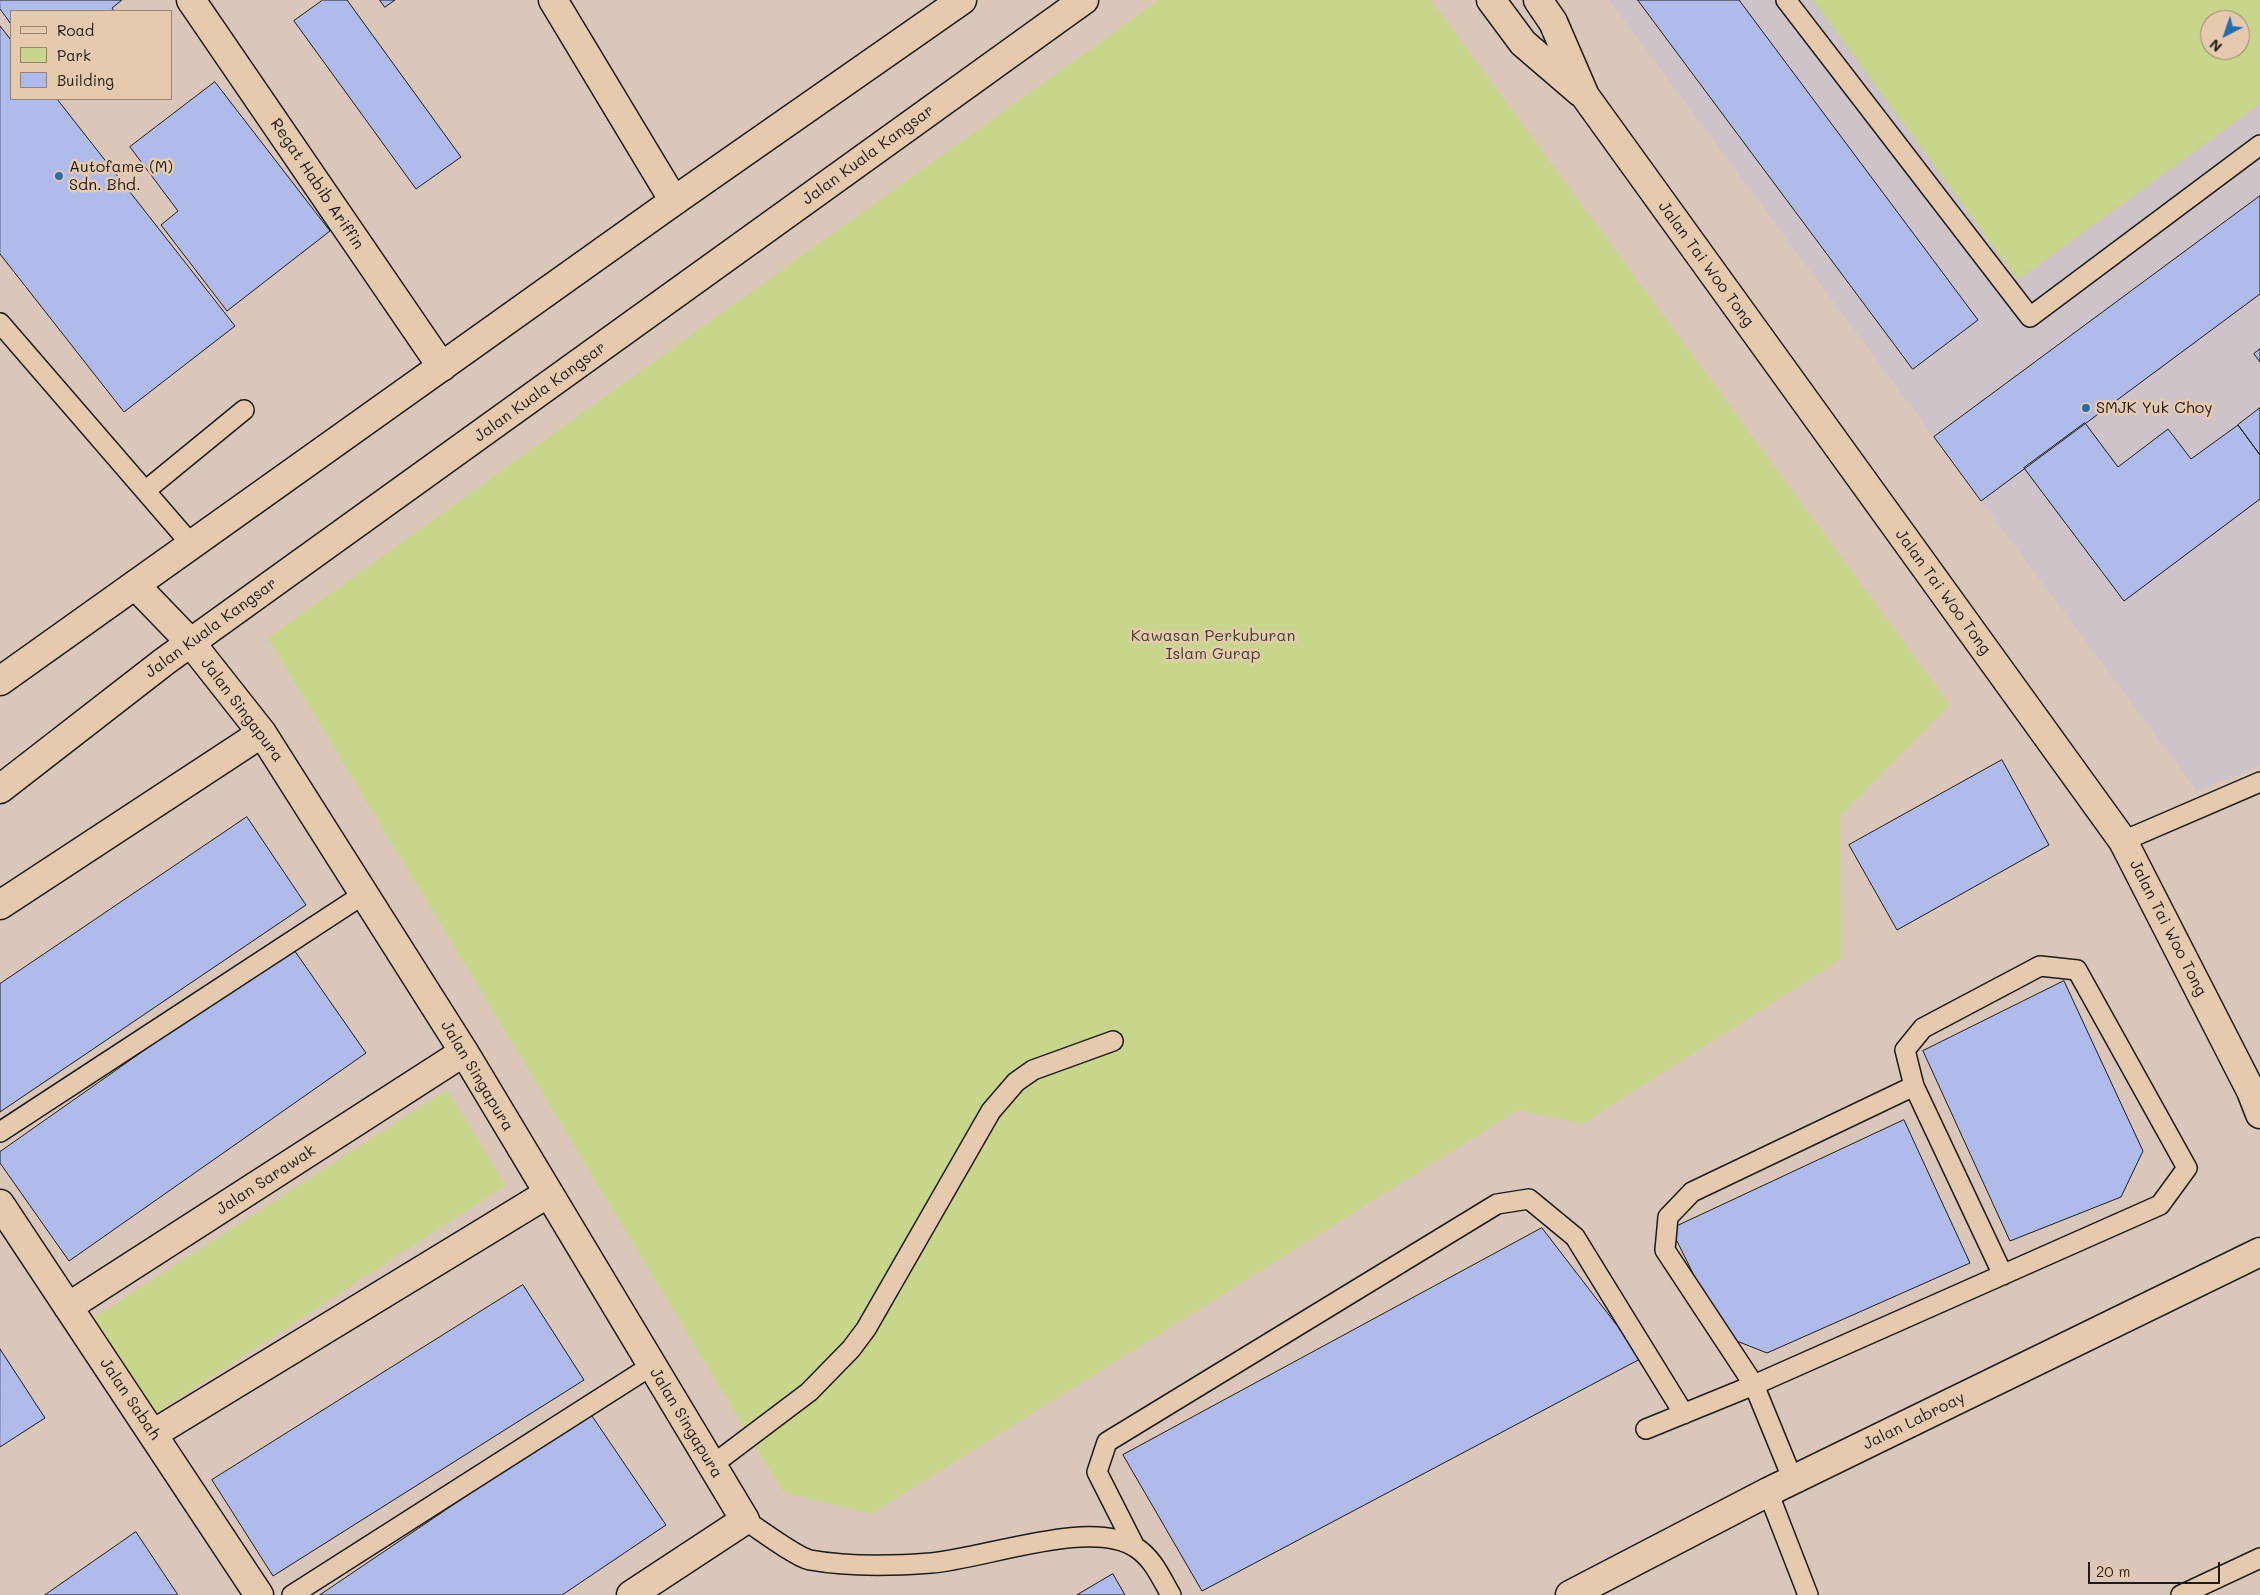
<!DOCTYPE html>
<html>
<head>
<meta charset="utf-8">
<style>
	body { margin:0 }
	#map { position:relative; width:2260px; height:1595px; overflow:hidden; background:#dbc7b9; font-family:Mali,sans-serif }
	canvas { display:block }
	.legend { position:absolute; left:10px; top:10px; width:162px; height:90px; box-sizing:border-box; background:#e6caad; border:1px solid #958473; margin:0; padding:6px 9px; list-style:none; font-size:15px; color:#1c1c1c }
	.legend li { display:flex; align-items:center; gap:10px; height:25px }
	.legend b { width:25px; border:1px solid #958473 }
	.north { position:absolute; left:2200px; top:10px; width:50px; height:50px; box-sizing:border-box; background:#e6caad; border:1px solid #958473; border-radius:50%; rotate:221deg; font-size:14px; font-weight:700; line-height:20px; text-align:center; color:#1c1c1c }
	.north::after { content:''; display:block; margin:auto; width:18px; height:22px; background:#1f6fb2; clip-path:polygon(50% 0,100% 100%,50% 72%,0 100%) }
	.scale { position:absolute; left:2088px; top:1562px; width:132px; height:22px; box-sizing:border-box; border:2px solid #1c1c1c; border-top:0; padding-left:6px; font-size:15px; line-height:18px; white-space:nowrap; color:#1c1c1c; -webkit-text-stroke:4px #e6caad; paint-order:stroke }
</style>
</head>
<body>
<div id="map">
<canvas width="2260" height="1595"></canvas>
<ul class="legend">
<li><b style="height:6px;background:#e6caad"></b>Road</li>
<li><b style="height:14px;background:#c7d68a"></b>Park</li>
<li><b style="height:14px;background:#aebbeb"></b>Building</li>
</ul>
<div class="north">N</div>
<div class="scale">20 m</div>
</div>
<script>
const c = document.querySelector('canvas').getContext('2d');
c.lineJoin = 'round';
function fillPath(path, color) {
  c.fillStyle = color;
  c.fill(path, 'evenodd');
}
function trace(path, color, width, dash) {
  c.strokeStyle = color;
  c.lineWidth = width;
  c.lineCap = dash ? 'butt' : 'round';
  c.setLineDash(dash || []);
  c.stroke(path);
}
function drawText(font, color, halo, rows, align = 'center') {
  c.font = font + ' Mali,sans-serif';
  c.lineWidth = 5;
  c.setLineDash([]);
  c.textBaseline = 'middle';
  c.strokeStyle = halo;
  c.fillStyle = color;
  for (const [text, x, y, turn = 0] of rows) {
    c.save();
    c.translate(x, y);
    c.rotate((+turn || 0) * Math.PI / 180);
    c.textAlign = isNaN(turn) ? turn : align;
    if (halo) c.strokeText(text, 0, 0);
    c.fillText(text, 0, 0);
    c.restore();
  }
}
fillPath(new Path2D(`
	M1609 0H2260V766L2197 791ZM2210 20H2240V50H2210Z`), '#cec3c8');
fillPath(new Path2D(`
	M1159 0H1431L1950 705 1840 816 1841 959 1582 1124 1518 1110 871 1514 783 1492 268 638Z
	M1813 0H2260V104L2018 280ZM2210 20H2240V50H2210Z
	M447 1090 506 1185 151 1416 87 1322Z`), '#c7d68a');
const building = new Path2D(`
	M0 0H122L112 8 114 11H11V24L0 9Z
	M323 0H347L461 157 416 189 294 21Z
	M380 0H395L385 7Z
	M1638 0H1739L1978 320 1913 369Z
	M0 26 11 40V99H57L235 326 124 412 0 254Z
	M215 82 330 231 227 311 161 225 178 211 130 147Z
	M2260 196V294L1981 501 1934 437Z
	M2260 349V362L2254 354Z
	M2260 408V455L2238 425Z
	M2085 423 2118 467 2168 429 2191 459 2238 425 2260 455V499L2124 601 2024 468Z
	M2002 760 2049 845 1897 930 1849 845Z
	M247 817 306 905 0 1112V984Z
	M292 947 366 1053 69 1261 0 1163V1152Z
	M2064 981 2143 1151 2121 1197 2010 1241 1923 1051Z
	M1904 1120 1970 1263 1767 1353 1724 1336 1671 1229Z
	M1542 1228 1642 1358 1202 1591 1123 1455Z
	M523 1285 584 1380 273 1576 212 1480Z
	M0 1349 45 1418 0 1447Z
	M590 1413 666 1525 562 1595H320Z
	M136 1532 178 1595H45Z
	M1113 1574 1125 1595H1077Z`);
fillPath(building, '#aebbeb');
trace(building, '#1c1c1c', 1);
const lane = new Path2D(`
	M1786 0 2030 317 2260 145
	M0 323 191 544
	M145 491 244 410
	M2123 841 2260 782
	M0 1132 364 894
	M1646 1429 1754 1385 1665 1250 1668 1217 1692 1192 1914 1086
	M711 1466 809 1392 851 1349 866 1329 991 1111 1016 1082 1033 1070 1113 1041
	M1793 1480 1754 1385 2160 1205 2187 1168 2077 970 2040 966 1923 1028 1905 1050 1914 1086 2003 1275
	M1768 1492 1808 1595
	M745 1520C759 1529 796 1557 810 1560 849 1567 892 1566 931 1563 984 1559 1090 1518 1135 1547 1153 1558 1161 1578 1171 1595
	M1135 1547 1097 1472 1107 1442 1497 1204 1529 1199 1575 1237 1684 1414
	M292 1595 651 1366
	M2181 1595 2260 1558`);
const street = new Path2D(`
	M191 0 442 367
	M553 0 674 201
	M1491 0 1523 43 1580 92
	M1538 0 1553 22 1585 96 2123 841 2251 1091 2260 1114
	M135 585 191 643 262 733 464 1052 745 1520 631 1595
	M0 905 262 733
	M0 1204 259 1595
	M68 1307 464 1052
	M153 1434 547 1194`);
const primary = new Path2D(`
	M1570 1595 1768 1492 2260 1252`);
const highway = new Path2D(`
	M0 681 674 201 962 0
	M0 789 165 661 1084 0`);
trace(lane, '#1c1c1c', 22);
trace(street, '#1c1c1c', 31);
trace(primary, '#1c1c1c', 31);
trace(highway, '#1c1c1c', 31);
trace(lane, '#e6caad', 19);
trace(street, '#e6caad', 28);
trace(primary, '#e6caad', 28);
trace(highway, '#e6caad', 28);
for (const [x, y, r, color] of [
	[59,176,5,"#1f6fb2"],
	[2086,408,5,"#1f6fb2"]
]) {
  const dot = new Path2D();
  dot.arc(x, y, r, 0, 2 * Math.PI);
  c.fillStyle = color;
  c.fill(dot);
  trace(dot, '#e6caad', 2);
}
drawText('16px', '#1c1c1c', '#e6caad', [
	["Jalan Kuala Kangsar",868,155,-36],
	["Regat Habib Ariffin",317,184,56],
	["Jalan Tai Woo Tong",1706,264,54],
	["Jalan Kuala Kangsar",540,392,-36],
	["Jalan Tai Woo Tong",1943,592,54],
	["Jalan Kuala Kangsar",211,628,-36],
	["Jalan Singapura",242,710,53],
	["Jalan Tai Woo Tong",2168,928,63],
	["Jalan Singapura",477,1076,59],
	["Jalan Sarawak",266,1180,-33],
	["Jalan Sabah",130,1399,56],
	["Jalan Labroay",1914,1421,-26],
	["Jalan Singapura",686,1423,59]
]);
drawText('16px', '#1c1c1c', '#e6caad', [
	["Autofame (M)",69,167],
	["Sdn. Bhd.",69,185],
	["SMJK Yuk Choy",2096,408]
], 'left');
drawText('16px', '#3e4132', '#e6caad', [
	["Kawasan Perkuburan",1213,636],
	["Islam Gurap",1213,654]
]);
</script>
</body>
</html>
